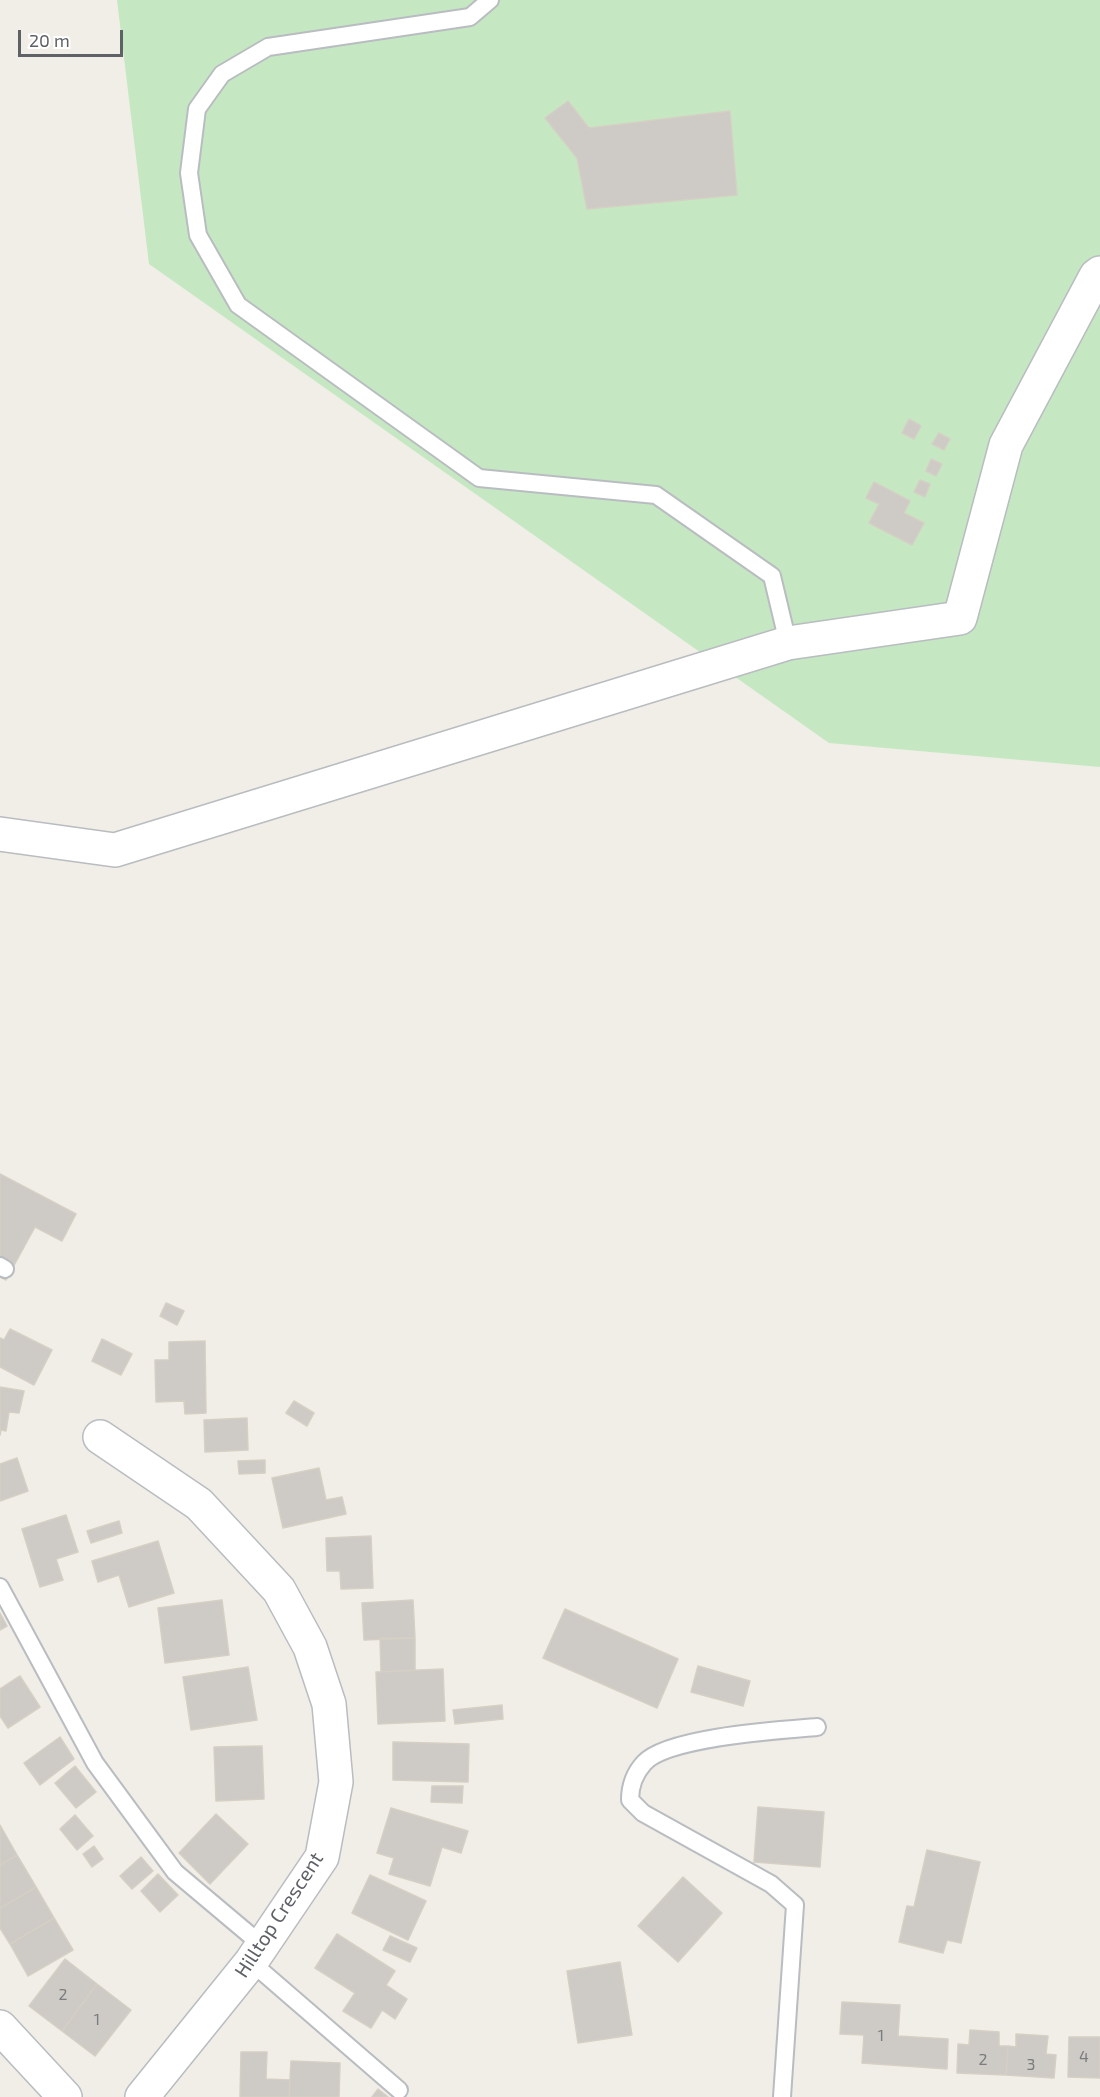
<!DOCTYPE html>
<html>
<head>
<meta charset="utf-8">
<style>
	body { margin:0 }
	#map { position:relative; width:1100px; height:2097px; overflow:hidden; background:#f0eee6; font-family:"Exo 2",sans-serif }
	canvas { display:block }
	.scale { position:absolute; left:18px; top:30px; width:105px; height:27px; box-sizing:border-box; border:3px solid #5e6267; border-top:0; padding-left:8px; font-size:18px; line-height:21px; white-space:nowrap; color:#5e6267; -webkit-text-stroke:4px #fff; paint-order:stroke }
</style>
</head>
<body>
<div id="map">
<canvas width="1100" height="2097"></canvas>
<div class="scale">20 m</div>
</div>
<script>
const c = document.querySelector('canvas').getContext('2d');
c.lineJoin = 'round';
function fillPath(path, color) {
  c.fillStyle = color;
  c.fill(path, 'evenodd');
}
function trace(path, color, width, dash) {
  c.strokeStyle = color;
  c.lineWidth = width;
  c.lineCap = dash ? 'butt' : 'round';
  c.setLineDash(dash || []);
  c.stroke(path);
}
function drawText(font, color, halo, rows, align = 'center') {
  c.font = font + ' "Exo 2",sans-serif';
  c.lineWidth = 4.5;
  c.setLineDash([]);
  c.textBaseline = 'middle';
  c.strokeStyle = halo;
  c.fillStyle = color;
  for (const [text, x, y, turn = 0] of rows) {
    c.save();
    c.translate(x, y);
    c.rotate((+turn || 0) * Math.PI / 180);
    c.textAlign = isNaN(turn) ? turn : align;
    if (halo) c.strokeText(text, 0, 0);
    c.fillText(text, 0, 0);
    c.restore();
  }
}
fillPath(new Path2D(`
	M117 0H1100V767L829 743 149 264Z`), '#c5e8c3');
const building = new Path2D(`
	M568 101 589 128 730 111 737 195 587 209 577 158 545 118Z
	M909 419 921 426 914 439 902 433Z
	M939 433 950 439 944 450 932 444Z
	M931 459 942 464 936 476 926 471Z
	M920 480 930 484 925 497 914 492Z
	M874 482 910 501 904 513 924 523 912 545 869 523 879 504 866 498Z
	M0 1174 76 1214 62 1241 35 1227 6 1280 0 1277Z
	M166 1303 184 1311 177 1325 160 1316Z
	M10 1329 52 1350 34 1385 0 1367V1338L4 1340Z
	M102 1339 132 1354 121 1375 92 1361Z
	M205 1341 206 1413 185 1414 184 1401 156 1402 155 1360H169V1342Z
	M0 1387 24 1391 19 1413 9 1412 6 1431 1 1430 0 1435Z
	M294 1401 314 1413 307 1426 286 1413Z
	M247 1418 248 1450 205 1452 204 1420Z
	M17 1458 28 1491 0 1501V1464Z
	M265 1460V1473L239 1474 238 1461Z
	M319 1468 326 1500 342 1497 346 1514 283 1528 272 1478Z
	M66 1515 78 1552 56 1559 63 1580 40 1587 22 1529Z
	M119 1521 122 1533 91 1543 87 1531Z
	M371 1536 373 1588 341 1589 340 1571H327L326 1538Z
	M158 1541 174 1593 129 1607 119 1575 98 1582 92 1561Z
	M222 1600 229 1655 165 1663 158 1608Z
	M413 1600 415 1638 364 1640 362 1603Z
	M565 1609 678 1659 657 1708 543 1658Z
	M0 1613 7 1626 0 1630Z
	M380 1638H415V1670L381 1672Z
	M698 1666 750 1681 743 1706 691 1692Z
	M248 1667 257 1720 191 1730 183 1677Z
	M443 1669 445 1721 378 1724 376 1672Z
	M20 1676 40 1707 8 1728 0 1716V1689Z
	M502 1705 503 1719 455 1724 453 1710Z
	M60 1737 74 1759 40 1785 24 1763Z
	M393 1742 469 1744 468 1782 393 1780Z
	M262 1746 264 1799 216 1801 214 1747Z
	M75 1766 96 1792 76 1808 55 1783Z
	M432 1786H463L462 1803 431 1802Z
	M758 1807 824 1812 820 1867 754 1862Z
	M391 1808 468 1831 461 1853 442 1847 430 1886 389 1874 394 1858 377 1853Z
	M216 1814 248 1844 210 1884 179 1853Z
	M75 1815 93 1836 77 1850 60 1829Z
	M0 1825 17 1855 0 1865Z
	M94 1846 103 1859 92 1867 83 1854Z
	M927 1850 980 1862 961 1943 947 1940 943 1953 899 1942 907 1906 914 1907Z
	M17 1855 36 1887 0 1908V1865Z
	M141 1857 153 1871 132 1889 120 1876Z
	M158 1874 178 1895 160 1912 141 1891Z
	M370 1875 426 1901 408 1940 352 1913Z
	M683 1877 722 1913 678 1962 638 1926Z
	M36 1887 54 1918 10 1944 0 1928V1908Z
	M54 1918 73 1950 28 1976 10 1944Z
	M337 1934 395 1971 386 1985 407 1999 395 2019 382 2010 371 2028 343 2011 355 1993 315 1968Z
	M390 1936 417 1948 410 1962 383 1950Z
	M65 1959 97 1984 62 2031 29 2006Z
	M620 1962 632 2035 578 2043 567 1971Z
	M97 1984 131 2010 95 2056 62 2031Z
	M842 2002 900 2005 898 2036 948 2039 947 2069 862 2063 864 2035 840 2034Z
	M970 2030 999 2032V2046H1008L1006 2075 957 2073 958 2044 969 2045Z
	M1016 2034 1048 2036 1046 2054 1056 2055 1054 2078 1006 2075 1008 2046 1016 2047Z
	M1069 2037H1100V2078L1068 2077Z
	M241 2052H267L266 2079 290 2080 289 2097H240Z
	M291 2061 340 2063 339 2097H289Z
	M378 2089 388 2097H372Z`);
fillPath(building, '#cecac5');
trace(building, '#d5cfc4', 1.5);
const service = new Path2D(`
	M490 0 470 17 268 47 222 74 197 109 189 173 198 235 238 305 479 478 656 495 772 576 788 643
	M0 1266 5 1269
	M0 1587 95 1763 175 1872 263 1946
	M251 1962 399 2090
	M782 2097 795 1905 771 1884 643 1813 630 1800C630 1786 634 1774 644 1763 667 1737 781 1730 817 1727`);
const minor = new Path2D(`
	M0 834 115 850 788 643 960 618 1006 445 1096 276 1100 273
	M100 1437 199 1504 279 1590 310 1647 329 1704 336 1782 322 1857 251 1962 142 2097
	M0 2027 65 2097`);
trace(service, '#b9bcc0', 20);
trace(minor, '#b9bcc0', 36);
trace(service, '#fff', 16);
trace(minor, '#fff', 33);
drawText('16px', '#7a7c7e', null, [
	["2",63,1995],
	["1",97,2020],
	["1",881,2036],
	["4",1084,2057],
	["2",983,2060],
	["3",1031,2065]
]);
drawText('20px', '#5e6267', '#fff', [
	["Hilltop Crescent",279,1915,-57]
]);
</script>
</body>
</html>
